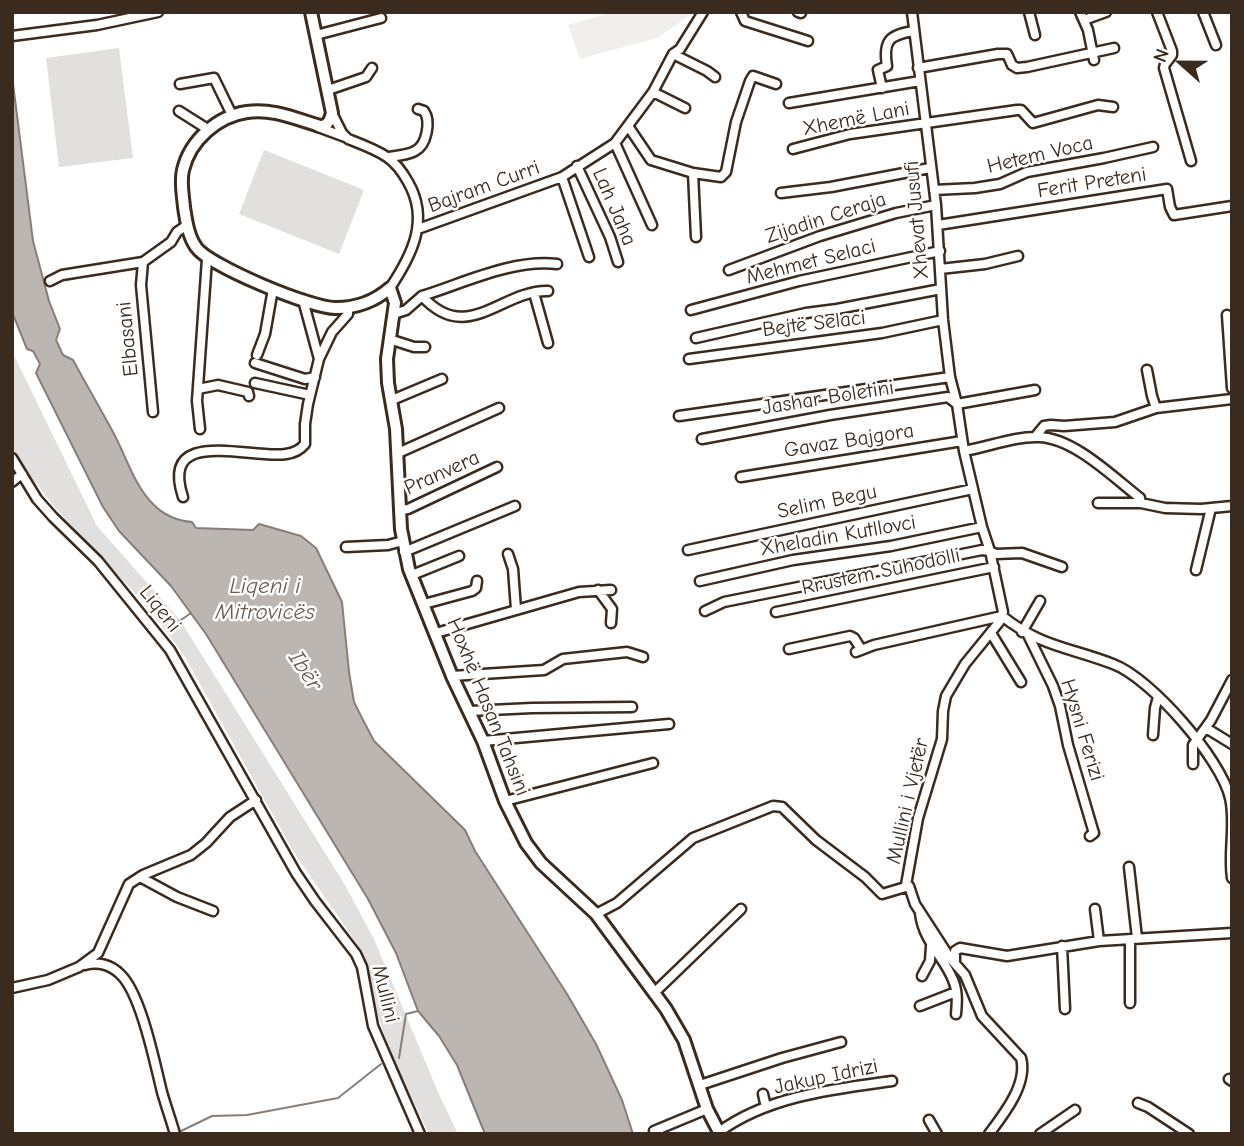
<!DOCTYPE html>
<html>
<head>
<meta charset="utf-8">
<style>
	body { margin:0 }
	#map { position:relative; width:1244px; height:1146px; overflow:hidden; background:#fff; font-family:"Comic Neue",sans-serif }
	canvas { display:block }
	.frame { position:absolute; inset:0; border:14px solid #3b2a1e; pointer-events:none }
	.north { position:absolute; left:1146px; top:28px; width:70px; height:70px; -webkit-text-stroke:5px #fff; paint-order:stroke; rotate:291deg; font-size:19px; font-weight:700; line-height:28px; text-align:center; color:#3b2a1e }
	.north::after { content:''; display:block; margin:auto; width:24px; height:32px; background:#3b2a1e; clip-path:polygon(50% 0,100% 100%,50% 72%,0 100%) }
</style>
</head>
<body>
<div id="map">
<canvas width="1244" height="1146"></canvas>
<div class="frame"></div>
<div class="north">N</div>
</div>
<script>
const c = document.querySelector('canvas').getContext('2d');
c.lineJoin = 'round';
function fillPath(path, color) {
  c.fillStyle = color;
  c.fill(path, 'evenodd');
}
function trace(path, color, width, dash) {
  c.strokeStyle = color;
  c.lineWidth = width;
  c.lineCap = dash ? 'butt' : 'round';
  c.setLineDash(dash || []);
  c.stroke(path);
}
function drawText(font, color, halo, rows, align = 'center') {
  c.font = font + ' "Comic Neue",sans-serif';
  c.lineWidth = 5;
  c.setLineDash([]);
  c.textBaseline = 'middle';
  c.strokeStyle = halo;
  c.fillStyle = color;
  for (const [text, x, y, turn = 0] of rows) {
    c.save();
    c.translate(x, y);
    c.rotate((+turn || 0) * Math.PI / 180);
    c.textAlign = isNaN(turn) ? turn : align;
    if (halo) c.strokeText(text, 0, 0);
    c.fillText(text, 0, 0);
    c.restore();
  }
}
fillPath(new Path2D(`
	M603 12H695L657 38 580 59 568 25 603 15Z`), '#f1efee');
fillPath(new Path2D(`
	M119 48 133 158 59 167 46 58Z
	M264 150 364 190 339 254 239 214Z
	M12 351 97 526 180 620 345 885 374 939 438 1092 458 1134H429C411 1096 391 1058 379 1019 371 996 372 973 362 951L293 851 185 657 172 639 147 606 56 509 25 469 12 447Z`), '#e2e0de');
const water = new Path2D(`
	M12 76 33 241 49 301 60 329 56 340 63 355 73 360C86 384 100 408 113 432 126 456 134 485 153 504 163 515 178 521 192 522L196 528 253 530 259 524 301 536 316 548 342 602 349 672 354 702 362 718 374 741 465 830 475 851 567 994 596 1044 622 1100 633 1134H485L457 1065 439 1036 418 1011 396 953 368 899 206 634 171 586 119 531 103 507 36 373 40 364 33 351 27 349 12 312Z`);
fillPath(water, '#bcb6b3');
trace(water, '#887e77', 2);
trace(new Path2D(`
	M168 629 191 613
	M399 1058 406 1014 418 1011
	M177 1133 212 1116 247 1115 338 1098 381 1064`), '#887e77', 2);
const street = new Path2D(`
	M741 12 745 21 808 41
	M798 12 801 13
	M1029 12 1035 35
	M1080 12 1088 30 1094 60
	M1157 12 1172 51V55L1165 64 1164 68 1191 161
	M1203 12 1216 45
	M1084 20 1106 12
	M316 35 381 18
	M12 36 97 25 158 12
	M673 54 707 71 715 77
	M918 68 998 54H1007L1012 65 1017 68 1027 67 1114 48
	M180 84 214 78 232 115
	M882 88 878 70 887 66C883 41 889 35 913 31
	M328 90 366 77 372 68
	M653 92 685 108
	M789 103 920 81
	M179 111 209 130
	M332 113 342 133 348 139C361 144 375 149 387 157 396 163 403 173 408 182 430 220 412 255 390 288
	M628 126 651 160 693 173 721 177 726 172 736 122 750 81 753 76 776 84
	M318 127 345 137
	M615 143 652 225
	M793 149 850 134 1017 110H1021L1033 123 1098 105 1113 107
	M388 157C396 156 408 155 415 151 427 145 431 121 424 111L418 109
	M577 166 610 237 618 262
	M693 173 696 237
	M562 177 589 257
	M934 190 975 188 1000 184 1027 172 1104 158 1153 147
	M781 193 831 187 930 168
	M938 225 1167 189 1170 207 1174 215 1232 206
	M418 229 562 177 615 143 653 92 673 54 680 49 703 12
	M143 262 141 285 153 412
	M940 269 985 264 1018 256
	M729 270 820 236 896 213 936 205
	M50 281 62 275 143 262 171 242 177 232 187 225
	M534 293 548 343
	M422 296C464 283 512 259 557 264
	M691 310 799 281 940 251
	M394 314 406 310 422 296C467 346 501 290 548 291
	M1227 315 1232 388
	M696 338 806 313 837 309 941 289
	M389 339 414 347H425
	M257 355 265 334 273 289
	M319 359 332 332 348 314V307
	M689 359 882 333 943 320
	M255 363 305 379 315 377
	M1147 370 1152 396 1156 408
	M255 383 310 395
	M198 389 218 385 248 392 249 396
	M392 400 442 379
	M679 416 950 377
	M200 429 197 401 207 259
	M1035 437 1044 426 1051 425 1064 426 1115 422 1156 408 1232 399
	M702 439 830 415 948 397 957 404 1035 390
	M964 451C988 447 1015 436 1039 437 1074 438 1113 477 1140 498L1141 503
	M398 453 499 408
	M12 458 37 499 53 517 98 561 170 650 296 873 315 901 356 954 362 967 373 1026 420 1134
	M741 477 962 441
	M12 482 22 474
	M183 497C159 425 252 460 286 454 294 453 300 450 305 444V424L308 404 319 359 303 300
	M1098 503H1141L1165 508 1201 509 1232 506
	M400 510 408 509 497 467
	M346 547 388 545 403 541
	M688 550 973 489
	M404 552 515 506
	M508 554 513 569 516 609
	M1196 570 1211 508
	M412 575 459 556
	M700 581 793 560 891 546 982 527
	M598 590 612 609 611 623
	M424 604 472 591 476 588 477 581
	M705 611 724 602 982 550 990 551 996 554 1022 553 1062 567
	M776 612 994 567
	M1002 616C1041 647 1069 647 1113 664 1151 678 1221 759 1230 798 1236 824 1228 852 1232 878
	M1022 632 1040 601
	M436 633 579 592 611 590
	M991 633 1021 682
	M1028 635 1053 686 1060 706 1068 745 1093 830 1094 833 1090 836
	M789 649 850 636 854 638 861 649
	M856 652 874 645 1002 616
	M452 676 544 670 563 659 627 652 643 657
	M470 711 532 708 632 707
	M1206 728 1232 744
	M1153 735 1155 708 1158 697
	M483 741 669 724
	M1193 764V745L1211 720 1232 680
	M505 801 653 763
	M1129 867 1137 938
	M140 877 177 897 213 911
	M906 885 918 818 942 739 943 711 946 696 965 664 1000 621 1003 612 990 551 982 527 964 451 957 404 950 377 943 320 936 205 912 12
	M1095 909 1099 941
	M920 913C923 941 944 957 953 980 958 991 957 1003 956 1014
	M596 914 617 903 693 838 773 806 782 807 816 840 865 877 882 894 909 886 915 904 950 958 965 975 982 1016 1021 1058C1028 1084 1004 1114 989 1134
	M1130 939V1003
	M1062 946 1065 1009
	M955 962V951L960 948 1007 956 1099 941 1232 933
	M85 965C98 961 111 965 120 974 141 993 155 1064 162 1092 166 1106 171 1120 175 1134
	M922 976 930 961 931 946
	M12 988 48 980 79 967 98 953 129 884 143 875 191 855 206 843 230 817 256 800
	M655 992 741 909
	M920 1006 956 992
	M1229 1079 1232 1081
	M700 1085 782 1058 841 1042
	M763 1094 766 1107
	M1138 1103 1148 1107 1189 1134
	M929 1120 937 1134
	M654 1131 707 1109
	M719 1132C768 1096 834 1089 892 1081
	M1040 1134 1075 1110`);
const secondary = new Path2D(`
	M311 12 332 113C330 120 328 126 320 126 296 119 272 108 247 112 218 116 190 140 183 170 180 182 183 195 184 207 186 220 188 236 196 247 209 266 313 309 336 308 356 308 375 301 390 288L395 303 387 359 388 383 396 429 401 529 409 569 452 676 483 741 505 801 526 843 541 863 596 914 666 1009 684 1040 707 1109 720 1134`);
trace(street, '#3b2a1e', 13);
trace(secondary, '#3b2a1e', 16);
trace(street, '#fff', 8);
trace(secondary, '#fff', 10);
drawText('21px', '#3b2a1e', '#fff', [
	["Xhemë Lani",856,119,-11],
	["Hetem Voca",1040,155,-13],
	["Ferit Preteni",1092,183,-9],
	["Bajram Curri",484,187,-20],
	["Lah Jaha",614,207,67],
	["Zijadin Ceraja",826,218,-18],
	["Xhevat Jusufi",917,220,-95],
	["Mehmet Selaci",811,262,-14],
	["Bejtë Selaci",814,324,-7],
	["Elbasani",128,339,-96],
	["Jashar Boletini",828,398,-9],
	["Gavaz Bajgora",849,441,-9],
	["Pranvera",442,473,-24],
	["Selim Begu",827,502,-12],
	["Xheladin Kutllovci",838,536,-10],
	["Rrustem Suhodolli",881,572,-12],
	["Liqeni",160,609,51],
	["Hoxhë Hasan Tahsini",488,707,68],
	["Hysni Ferizi",1082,730,73],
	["Mullini i Vjetër",908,801,-77],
	["Mullini",385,994,76],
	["Jakup Idrizi",826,1077,-12]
]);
drawText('italic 23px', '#685b52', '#fff', [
	["Liqeni i",265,586],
	["Mitrovicës",265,612],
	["Ibër",305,671,57]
]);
</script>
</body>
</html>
